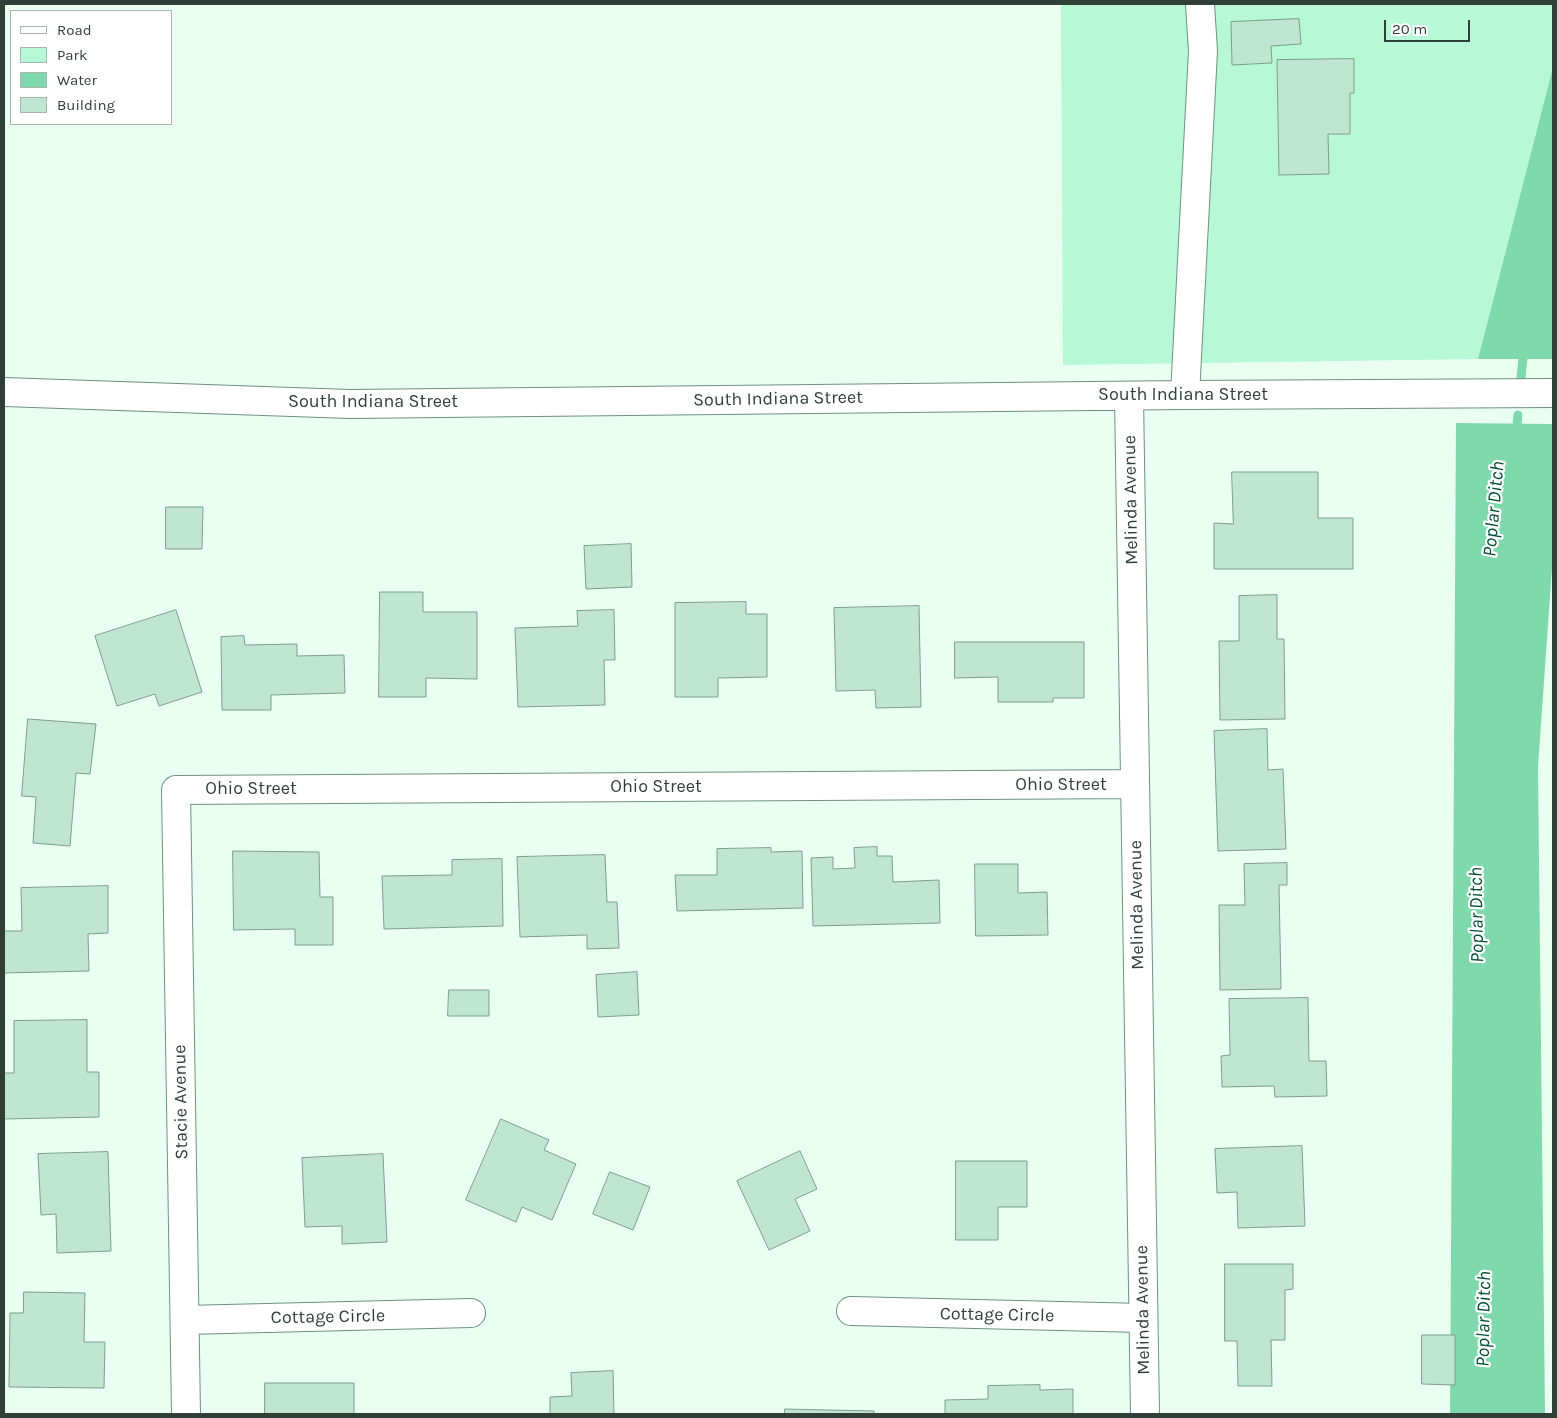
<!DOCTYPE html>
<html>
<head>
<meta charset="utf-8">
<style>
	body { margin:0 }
	#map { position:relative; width:1557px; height:1418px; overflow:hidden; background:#e9fff2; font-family:Karla,sans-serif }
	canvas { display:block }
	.frame { position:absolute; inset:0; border:5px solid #303f37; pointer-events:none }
	.legend { position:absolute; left:10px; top:10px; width:162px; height:115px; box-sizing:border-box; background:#fff; border:1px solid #acb2af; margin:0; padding:6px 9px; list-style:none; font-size:15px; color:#303f37 }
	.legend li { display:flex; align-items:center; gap:10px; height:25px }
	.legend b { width:25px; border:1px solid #acb2af }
	.scale { position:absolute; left:1384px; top:20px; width:86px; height:22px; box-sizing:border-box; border:2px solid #303f37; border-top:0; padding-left:6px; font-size:15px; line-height:18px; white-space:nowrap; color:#303f37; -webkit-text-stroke:4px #fff; paint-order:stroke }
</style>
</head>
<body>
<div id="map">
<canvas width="1557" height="1418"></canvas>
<div class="frame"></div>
<ul class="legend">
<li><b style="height:6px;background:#fff"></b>Road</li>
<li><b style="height:14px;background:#b7f8d6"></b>Park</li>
<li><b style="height:14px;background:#80d9ad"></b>Water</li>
<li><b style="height:14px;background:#c0e5d1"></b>Building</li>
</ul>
<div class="scale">20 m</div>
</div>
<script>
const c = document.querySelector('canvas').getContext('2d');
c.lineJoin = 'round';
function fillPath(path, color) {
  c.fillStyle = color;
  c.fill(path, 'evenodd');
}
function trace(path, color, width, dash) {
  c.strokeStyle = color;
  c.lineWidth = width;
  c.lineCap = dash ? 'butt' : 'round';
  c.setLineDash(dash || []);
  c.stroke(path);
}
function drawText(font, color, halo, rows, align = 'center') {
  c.font = font + ' Karla,sans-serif';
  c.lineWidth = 4.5;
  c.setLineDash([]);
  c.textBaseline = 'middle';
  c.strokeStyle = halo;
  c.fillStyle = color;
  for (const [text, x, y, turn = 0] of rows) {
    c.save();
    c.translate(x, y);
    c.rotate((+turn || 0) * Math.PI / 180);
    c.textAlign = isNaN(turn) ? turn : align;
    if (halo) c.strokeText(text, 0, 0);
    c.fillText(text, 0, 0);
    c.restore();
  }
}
fillPath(new Path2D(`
	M1061 4H1553V67L1478 359 1063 365Z`), '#b7f8d6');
fillPath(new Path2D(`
	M1553 67V359H1478Z
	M1456 423 1553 424V554L1538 767 1545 1414H1450Z`), '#80d9ad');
trace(new Path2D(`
	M1521 378 1524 348
	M1516 435 1518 415`), '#80d9ad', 9);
const building = new Path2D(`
	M1299 19 1301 44 1271 46 1272 63 1232 65 1231 22Z
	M1354 59V93H1350V134H1328L1329 174 1279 175 1277 60Z
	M1232 472H1318V518H1353V569H1214V523L1233 524Z
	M166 507H203L202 549H166Z
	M631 544 632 587 586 589 584 546Z
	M380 592H423V612H477V679L426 678V697H379Z
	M1277 595V639H1284L1285 719 1220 720 1219 641H1239V596Z
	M746 602V614H767V677L718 678V697H675V603Z
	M919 606 921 707 876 708 875 690 836 691 834 608Z
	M176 610 202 692 159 706 155 694 117 706 95 636Z
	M614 610 615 660H604L605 705 518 707 515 628 578 626 577 611Z
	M244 636 245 645 297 644V656L344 655 345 693 271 695V710H222L221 637Z
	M955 642H1084V698H1053V702H998V677L955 678Z
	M28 719 96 724 90 774 76 773 70 846 33 843 36 797 22 796Z
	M1267 729 1268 770 1283 769 1286 849 1218 851 1214 731Z
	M877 847V856H892L893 882 939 880 940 923 813 926 811 858 833 857V869L855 868 854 848Z
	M771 848V852L802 851 803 908 677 911 675 875H717V849Z
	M233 851 319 852 320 897H333V945H295V929L234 930Z
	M605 855 607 902H617L619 948 587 949V935L520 937 517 857Z
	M502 859 503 926 384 929 382 876 452 875V860Z
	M1287 863V885H1279L1281 989 1220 990 1219 905H1245L1244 864Z
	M975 864H1018V893L1047 892 1048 935 976 936Z
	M108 886V933L88 934 89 971 4 973V931H22L21 888Z
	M637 972 639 1015 598 1017 596 975Z
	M449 990H489V1016H448Z
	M1308 998 1309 1061H1326L1327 1096 1275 1097 1274 1086 1222 1087 1221 1056 1230 1055 1229 999Z
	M87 1020V1072H99V1117L4 1119V1073H14V1021Z
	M501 1119 549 1140 544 1150 576 1164 552 1220 522 1207 516 1222 466 1200Z
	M1302 1146 1305 1226 1238 1228 1237 1192 1217 1193 1215 1149Z
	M800 1151 817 1189 795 1199 810 1231 769 1250 737 1181Z
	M108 1152 111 1251 57 1253 56 1214 41 1215 38 1154Z
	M383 1154 387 1242 342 1244V1226L305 1227 302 1158Z
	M956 1161H1027V1207H998V1240H956Z
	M610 1172 650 1187 633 1230 593 1214Z
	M1225 1264H1293V1289L1285 1290V1340H1271L1272 1386H1238L1237 1341H1225Z
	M24 1292 85 1293 84 1342H105L104 1388 9 1387 10 1313H23Z
	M1422 1335H1455V1385L1422 1384Z
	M613 1371 614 1414H550V1397L572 1396 571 1373Z
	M265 1383H354V1414H265Z
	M1040 1385V1390L1073 1389V1414H945V1400L988 1399V1386Z
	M785 1409 874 1411V1414H785Z`);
fillPath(building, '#c0e5d1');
trace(building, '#7c9f8c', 1);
const minor = new Path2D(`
	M4 392 350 404 1185 395 1553 393
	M1185 395 1203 51 1200 4
	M1129 396 1145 1414
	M851 1311 1143 1318
	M185 1320 471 1313
	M186 1414 176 790 1135 784`);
trace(minor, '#6e917e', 30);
trace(minor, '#fff', 28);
drawText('18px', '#303f37', '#fff', [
	["South Indiana Street",1183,395],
	["South Indiana Street",778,399,-1],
	["South Indiana Street",373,402],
	["Melinda Avenue",1131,500,-91],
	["Ohio Street",1061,785],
	["Ohio Street",656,787],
	["Ohio Street",251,789],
	["Melinda Avenue",1137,905,-91],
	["Stacie Avenue",181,1102,-91],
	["Melinda Avenue",1143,1310,-91],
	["Cottage Circle",997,1315,1],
	["Cottage Circle",328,1317,-1]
]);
drawText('italic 19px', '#004d32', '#fff', [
	["Poplar Ditch",1494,509,-85],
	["Poplar Ditch",1477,915,-91],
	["Poplar Ditch",1484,1319,-89]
]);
</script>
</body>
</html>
